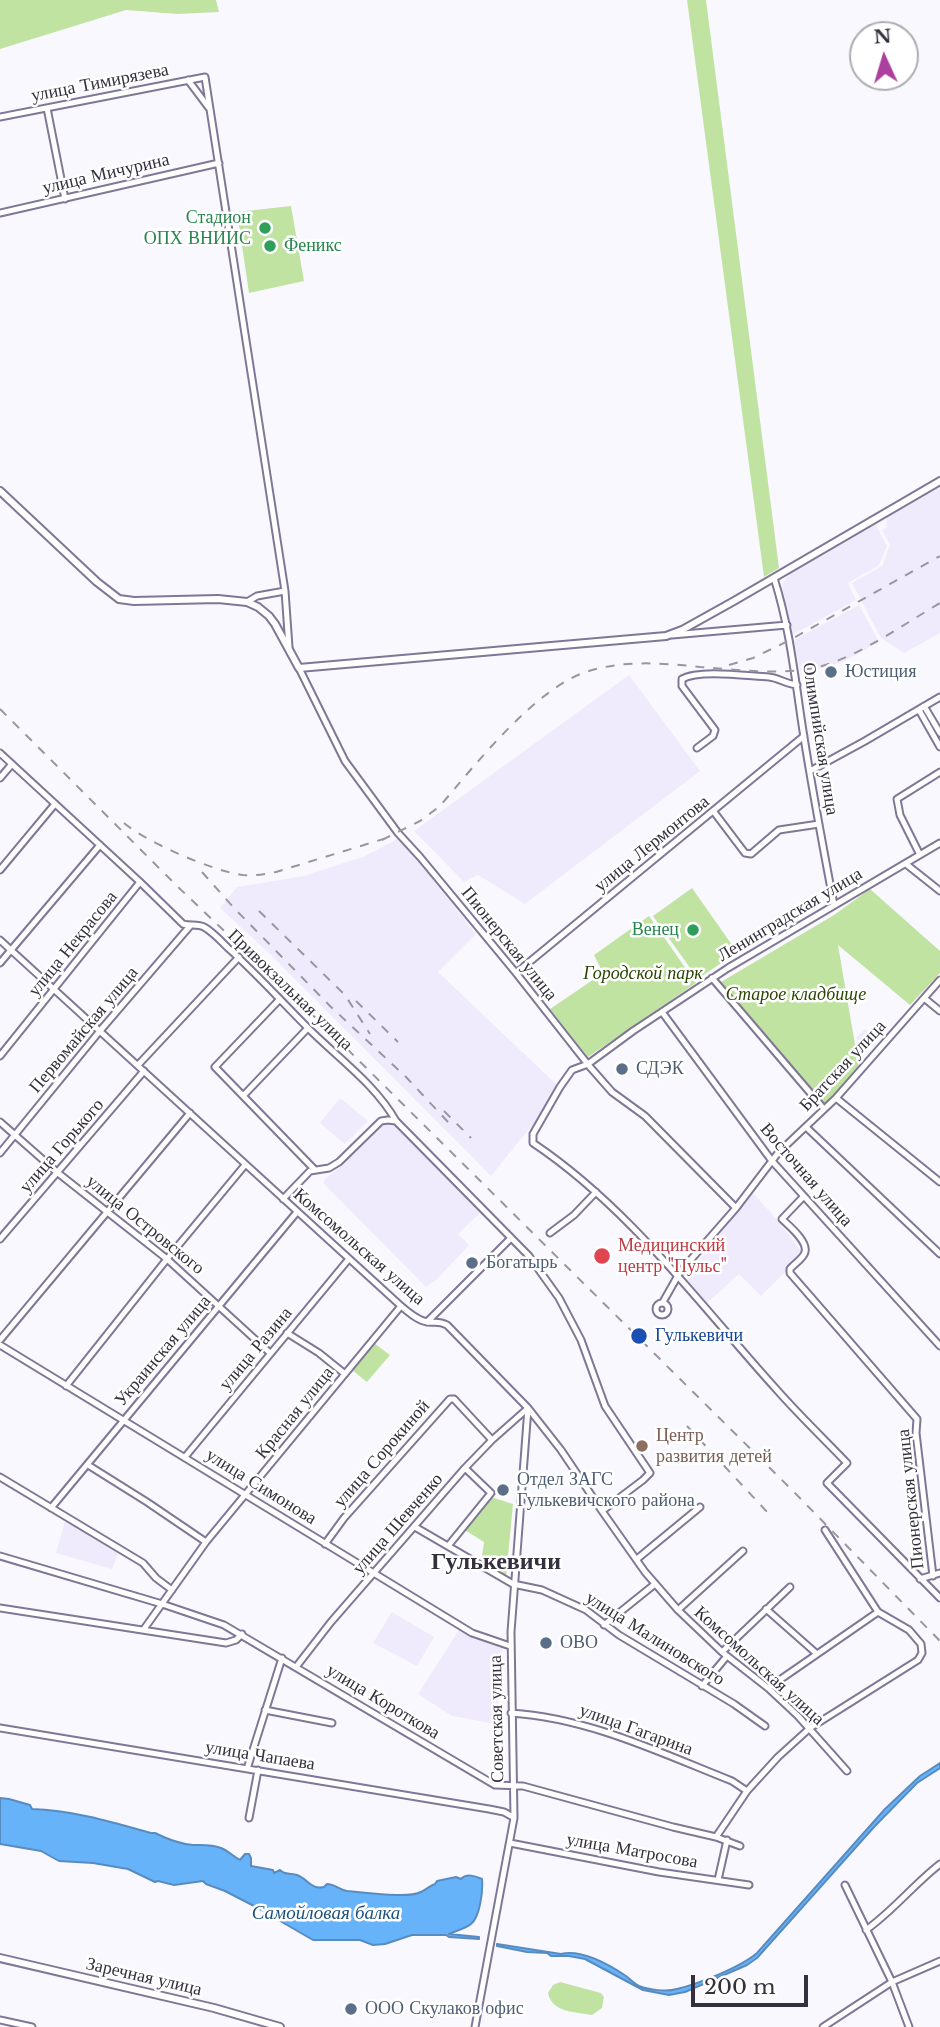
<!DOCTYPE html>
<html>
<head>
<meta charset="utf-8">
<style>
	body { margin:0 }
	#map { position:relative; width:940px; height:2027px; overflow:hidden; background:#faf8ff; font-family:"Libre Baskerville",serif }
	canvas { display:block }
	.north { position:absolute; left:849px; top:21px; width:70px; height:70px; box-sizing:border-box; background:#fff; border:2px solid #aeacb2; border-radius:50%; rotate:356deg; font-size:19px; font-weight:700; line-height:28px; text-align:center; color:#34303e }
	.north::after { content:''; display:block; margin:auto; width:24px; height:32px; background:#ad409e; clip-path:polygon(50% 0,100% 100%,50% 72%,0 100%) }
	.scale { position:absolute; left:691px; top:1975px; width:117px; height:32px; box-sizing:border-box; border:4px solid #34303e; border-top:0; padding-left:9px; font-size:21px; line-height:24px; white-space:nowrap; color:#34303e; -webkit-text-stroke:5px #fff; paint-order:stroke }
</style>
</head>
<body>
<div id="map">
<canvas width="940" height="2027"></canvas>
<div class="north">N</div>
<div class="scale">200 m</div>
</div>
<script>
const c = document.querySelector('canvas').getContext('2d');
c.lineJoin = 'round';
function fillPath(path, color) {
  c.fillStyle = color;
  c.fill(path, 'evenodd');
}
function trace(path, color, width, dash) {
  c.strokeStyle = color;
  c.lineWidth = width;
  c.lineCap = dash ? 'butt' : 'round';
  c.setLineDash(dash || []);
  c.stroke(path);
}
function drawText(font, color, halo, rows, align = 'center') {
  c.font = font + ' "Libre Baskerville",serif';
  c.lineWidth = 5;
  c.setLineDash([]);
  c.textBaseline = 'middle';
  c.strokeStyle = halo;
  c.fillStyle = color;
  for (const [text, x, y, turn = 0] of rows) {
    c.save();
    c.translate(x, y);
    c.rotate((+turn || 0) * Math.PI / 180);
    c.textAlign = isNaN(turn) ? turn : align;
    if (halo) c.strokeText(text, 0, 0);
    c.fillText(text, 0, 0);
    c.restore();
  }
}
fillPath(new Path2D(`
	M940 485V633L904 653 881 638 852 583 882 566 890 545 882 530 887 527 886 515Z
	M875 523 887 546 879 565 848 583 856 600 792 635 782 585 787 577 793 570Z
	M859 605 879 642 842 662 801 674 794 640Z
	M629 675 700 771 525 904 478 875 464 882 414 831Z
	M399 838 476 934 438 972 556 1084 538 1118 491 1176 270 954 220 908 237 887 304 876 365 856Z
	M865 1029 876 1040 867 1049 856 1038Z
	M340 1098 368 1121 345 1144 320 1123Z
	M381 1124H395L481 1212 458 1234 469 1245 437 1279 426 1287 323 1183 326 1178 342 1165Z
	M753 1193 779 1222 803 1254 761 1296 739 1274 707 1303 684 1279Z
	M65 1521 119 1552 112 1569 56 1553Z
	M392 1612 434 1637 417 1666 373 1643Z
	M459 1630 482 1641 502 1648 496 1724 452 1716 418 1694Z`), '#efebfc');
fillPath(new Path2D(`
	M0 0H216L219 12 178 14 126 10 0 49Z
	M687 0H706L779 568 764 577Z
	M291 206 304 281 249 293 237 212Z
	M692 888 737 952 698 979 653 916Z
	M870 889 940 951V973L910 1005 838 945 859 1068 833 1099 825 1104 721 982 834 915Z
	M649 916 696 983 588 1057 550 1009 603 973 594 955Z
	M374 1343 390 1355 367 1382 352 1370Z
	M491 1497 513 1504 506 1577 481 1563 484 1542 463 1529Z
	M560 1982 601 1993 604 1997 602 2008 592 2015C576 2012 552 2013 548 1993L553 1985Z`), '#c1e3a2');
const water = new Path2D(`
	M940 1763V1768L917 1783 874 1827 757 1958 747 1965 685 1992 669 1995 643 1990 585 1959 569 1956H551L547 1953 527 1952 497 1946V1944L561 1954C582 1949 608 1964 626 1976 630 1979 635 1984 639 1986 649 1990 667 1992 677 1989 698 1984 741 1967 757 1953L885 1809 920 1776Z
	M0 1798 9 1799 30 1805 32 1809C72 1810 112 1822 151 1833H155C167 1839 179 1844 193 1845 203 1845 211 1844 221 1848 228 1851 233 1856 240 1860L245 1854H249L251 1858V1866L273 1870 274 1873 280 1870C286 1876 289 1872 297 1875 308 1879 311 1890 324 1887L327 1884C335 1884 339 1890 347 1891 364 1892 407 1899 421 1892 426 1890 429 1886 435 1884L437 1881 456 1877 461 1879C466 1873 476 1876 482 1879 483 1891 480 1917 471 1924 465 1929 455 1931 449 1934L479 1937V1939L449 1937 446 1935H412L385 1944 373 1945 360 1940H313L256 1907 225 1891 206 1884 203 1881 174 1885 158 1881 155 1882 128 1869 93 1863 59 1861 41 1851 0 1844Z`);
fillPath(water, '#67b3f9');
trace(water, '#588cc1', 2);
const minor = new Path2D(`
	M188 80 209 108
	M47 108 65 199
	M0 117 205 77 285 591 289 647
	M0 213 219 163
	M774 578C790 628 795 679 803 731 812 789 823 847 834 905
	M247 602 257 596 285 591
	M672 635 787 625
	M299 668 345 761 398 833 420 857 516 973 590 1067 612 1092 645 1116 736 1208
	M924 706 940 733
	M919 710 940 747
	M697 748 713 736 715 730 682 686V679C700 669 747 676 769 677 779 678 786 684 797 685
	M0 753 140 882 183 924C190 926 198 924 204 927 213 932 221 941 228 948 256 973 281 1001 308 1028 338 1058 375 1084 396 1121
	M810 771 865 741 940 697
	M0 778 12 764
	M714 812 745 853 751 854 779 830 819 824
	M940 843 728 968 633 1031 588 1064 572 1070 560 1087 533 1134V1143C630 1208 699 1304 777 1390 799 1415 824 1439 847 1463L827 1483 940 1598
	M920 855 900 815 897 799 940 772
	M906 864 940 891
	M0 870 55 804
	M0 940 401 1306C408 1312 418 1321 428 1322 436 1323 439 1321 447 1325L528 1408 561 1450 602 1511 645 1572 678 1610 722 1652 768 1688 798 1716 847 1771
	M0 963 100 845
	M516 973 804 736
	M712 978 824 1109
	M924 998 940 1011
	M280 999 215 1067 315 1170
	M662 1012 772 1161 940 1346
	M0 1056 140 882
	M138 1065 239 957
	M243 1096 308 1028
	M836 1098 940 1182
	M0 1122 58 1173 167 1259 270 1353
	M806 1127 940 1254
	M0 1153 99 1032 190 926
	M804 1196 782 1219C789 1226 808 1241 805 1252 804 1258 794 1264 790 1269V1273L917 1419 916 1433 933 1576
	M283 1199 310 1171 329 1168 339 1162 381 1121 388 1120 396 1121 529 1256 559 1298 581 1340 605 1406 650 1473 643 1480 602 1511
	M550 1233 574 1215 596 1192
	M0 1239 144 1071
	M663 1302 680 1272 736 1208 778 1153 836 1098 940 980
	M656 1309a6 6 0 1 1 12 0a6 6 0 1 1-12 0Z
	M427 1322 511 1238
	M287 1333 319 1353 345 1374
	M0 1340 190 1113
	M0 1345 472 1633 510 1646
	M66 1386 167 1259 245 1165
	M185 1457 348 1260
	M88 1465 147 1502 206 1542
	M0 1477 143 1563 156 1578 172 1590
	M51 1508 297 1212
	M415 1527 513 1584 542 1590 586 1610 619 1635 734 1704 765 1726
	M325 1544 344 1518 450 1399H454L492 1440
	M448 1546 491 1493 465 1468
	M0 1556 162 1604 224 1625 495 1785 523 1786 673 1827 716 1837 740 1846
	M637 1559 700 1507
	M920 1579 940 1573
	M0 1608 226 1643 236 1640 242 1634
	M766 1609 817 1654
	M678 1610 743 1551
	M604 1625 655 1584
	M144 1629 206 1542 401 1306
	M722 1652 790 1587
	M296 1667 331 1622 465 1468 492 1440 527 1409
	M702 1686 727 1656
	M768 1688 878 1612
	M265 1710 332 1723
	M511 1713C589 1718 661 1753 732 1781L747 1791
	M0 1728 489 1809 504 1812 513 1817
	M247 1769 282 1658
	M249 1818 258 1770
	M716 1837 747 1791 778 1757 810 1728 918 1660 922 1653 921 1644 909 1630 878 1612 825 1530
	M510 1843 659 1872 749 1885
	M718 1880 727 1840
	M845 1885 892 1982 909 2027
	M866 1930C894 1910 914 1884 940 1864
	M0 2020 32 2027
	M475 2027 514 1818 511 1632 528 1408
	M823 2027 892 1982 940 1961`);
const major = new Path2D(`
	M0 491 97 582 119 599 134 601 218 599 247 602 258 607 269 616 275 624 299 668 666 636 682 630 734 601 940 481
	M0 1958 214 2008 280 2027`);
trace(minor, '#7f7795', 9);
trace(major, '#7f7795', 10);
trace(minor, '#fff', 5);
trace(major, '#fff', 6);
trace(new Path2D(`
	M729 665 753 658 790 640 940 556
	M0 709 177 886 321 1023 792 1490 940 1641
	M124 823C146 842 215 872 243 875 255 876 265 874 276 872L390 837
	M382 840 420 821 440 806C475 765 537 686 589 671 625 660 663 663 700 667 740 670 784 676 822 666 859 656 906 623 940 603
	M202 872 233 907 330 1006 406 1077 448 1122
	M259 911 345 995 370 1034
	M356 1001 398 1042
	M444 1111 471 1138
	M687 1426 770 1515`), '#9996a0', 2, [9, 9]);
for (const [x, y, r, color] of [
	[265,228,7,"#2e9e5b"],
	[270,246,7,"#2e9e5b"],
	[831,672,7,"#5c6f8a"],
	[693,930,7,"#2e9e5b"],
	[622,1069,7,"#5c6f8a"],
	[602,1256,9,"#e0444e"],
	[472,1263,7,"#5c6f8a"],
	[639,1336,9,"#1a4fb4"],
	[642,1446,7,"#8d6e63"],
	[503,1490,7,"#5c6f8a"],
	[546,1643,7,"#5c6f8a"],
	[351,2009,7,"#5c6f8a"]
]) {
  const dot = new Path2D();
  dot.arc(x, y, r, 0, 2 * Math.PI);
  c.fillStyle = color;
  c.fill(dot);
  trace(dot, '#fff', 2.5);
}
drawText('18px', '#34303e', '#fff', [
	["улица Тимирязева",100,83,-11],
	["улица Мичурина",106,174,-13],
	["Олимпийская улица",820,739,81],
	["улица Лермонтова",652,844,-39],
	["Ленинградская улица",790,915,-31],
	["улица Некрасова",73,944,-51],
	["Пионерская улица",509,944,51],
	["Привокзальная улица",290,990,44],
	["Первомайская улица",84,1030,-50],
	["Братская улица",843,1066,-47],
	["улица Горького",62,1146,-49],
	["Восточная улица",806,1175,49],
	["улица Островского",145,1225,39],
	["Комсомольская улица",359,1247,41],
	["улица Разина",256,1349,-50],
	["Украинская улица",163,1351,-50],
	["Красная улица",295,1413,-51],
	["улица Сорокиной",382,1454,-49],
	["улица Симонова",261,1487,32],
	["Пионерская улица",911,1499,-96],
	["улица Шевченко",398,1524,-49],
	["улица Малиновского",655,1639,32],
	["Комсомольская улица",759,1666,42],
	["улица Короткова",383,1702,31],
	["Советская улица",497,1719,-91],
	["улица Гагарина",636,1730,20],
	["улица Чапаева",260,1756,9],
	["улица Матросова",632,1851,10],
	["Заречная улица",144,1977,13]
]);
drawText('18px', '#27864d', '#fff', [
	["Стадион",251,218],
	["ОПХ ВНИИС",251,239],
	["Феникс",284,246,"left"],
	["Венец",679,930]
], 'right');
drawText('18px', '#4e5e75', '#fff', [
	["Юстиция",845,672],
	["СДЭК",636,1069],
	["Богатырь",486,1263],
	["Отдел ЗАГС",517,1480],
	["Гулькевичского района",517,1501],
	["ОВО",560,1643],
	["ООО Скулаков офис",365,2009]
], 'left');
drawText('italic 18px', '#2a4502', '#fff', [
	["Городской парк",643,974],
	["Старое кладбище",796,995]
]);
drawText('18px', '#be3a42', '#fff', [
	["Медицинский",618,1246],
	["центр \"Пульс\"",618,1267]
], 'left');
drawText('18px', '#164399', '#fff', [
	["Гулькевичи",655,1336]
], 'left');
drawText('18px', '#785e54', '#fff', [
	["Центр",656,1436],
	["развития детей",656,1457]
], 'left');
drawText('italic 19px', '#1c517e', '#fff', [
	["Самойловая балка",326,1914]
]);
drawText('bold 24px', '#34303e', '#fff', [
	["Гулькевичи",496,1562]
]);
</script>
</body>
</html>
